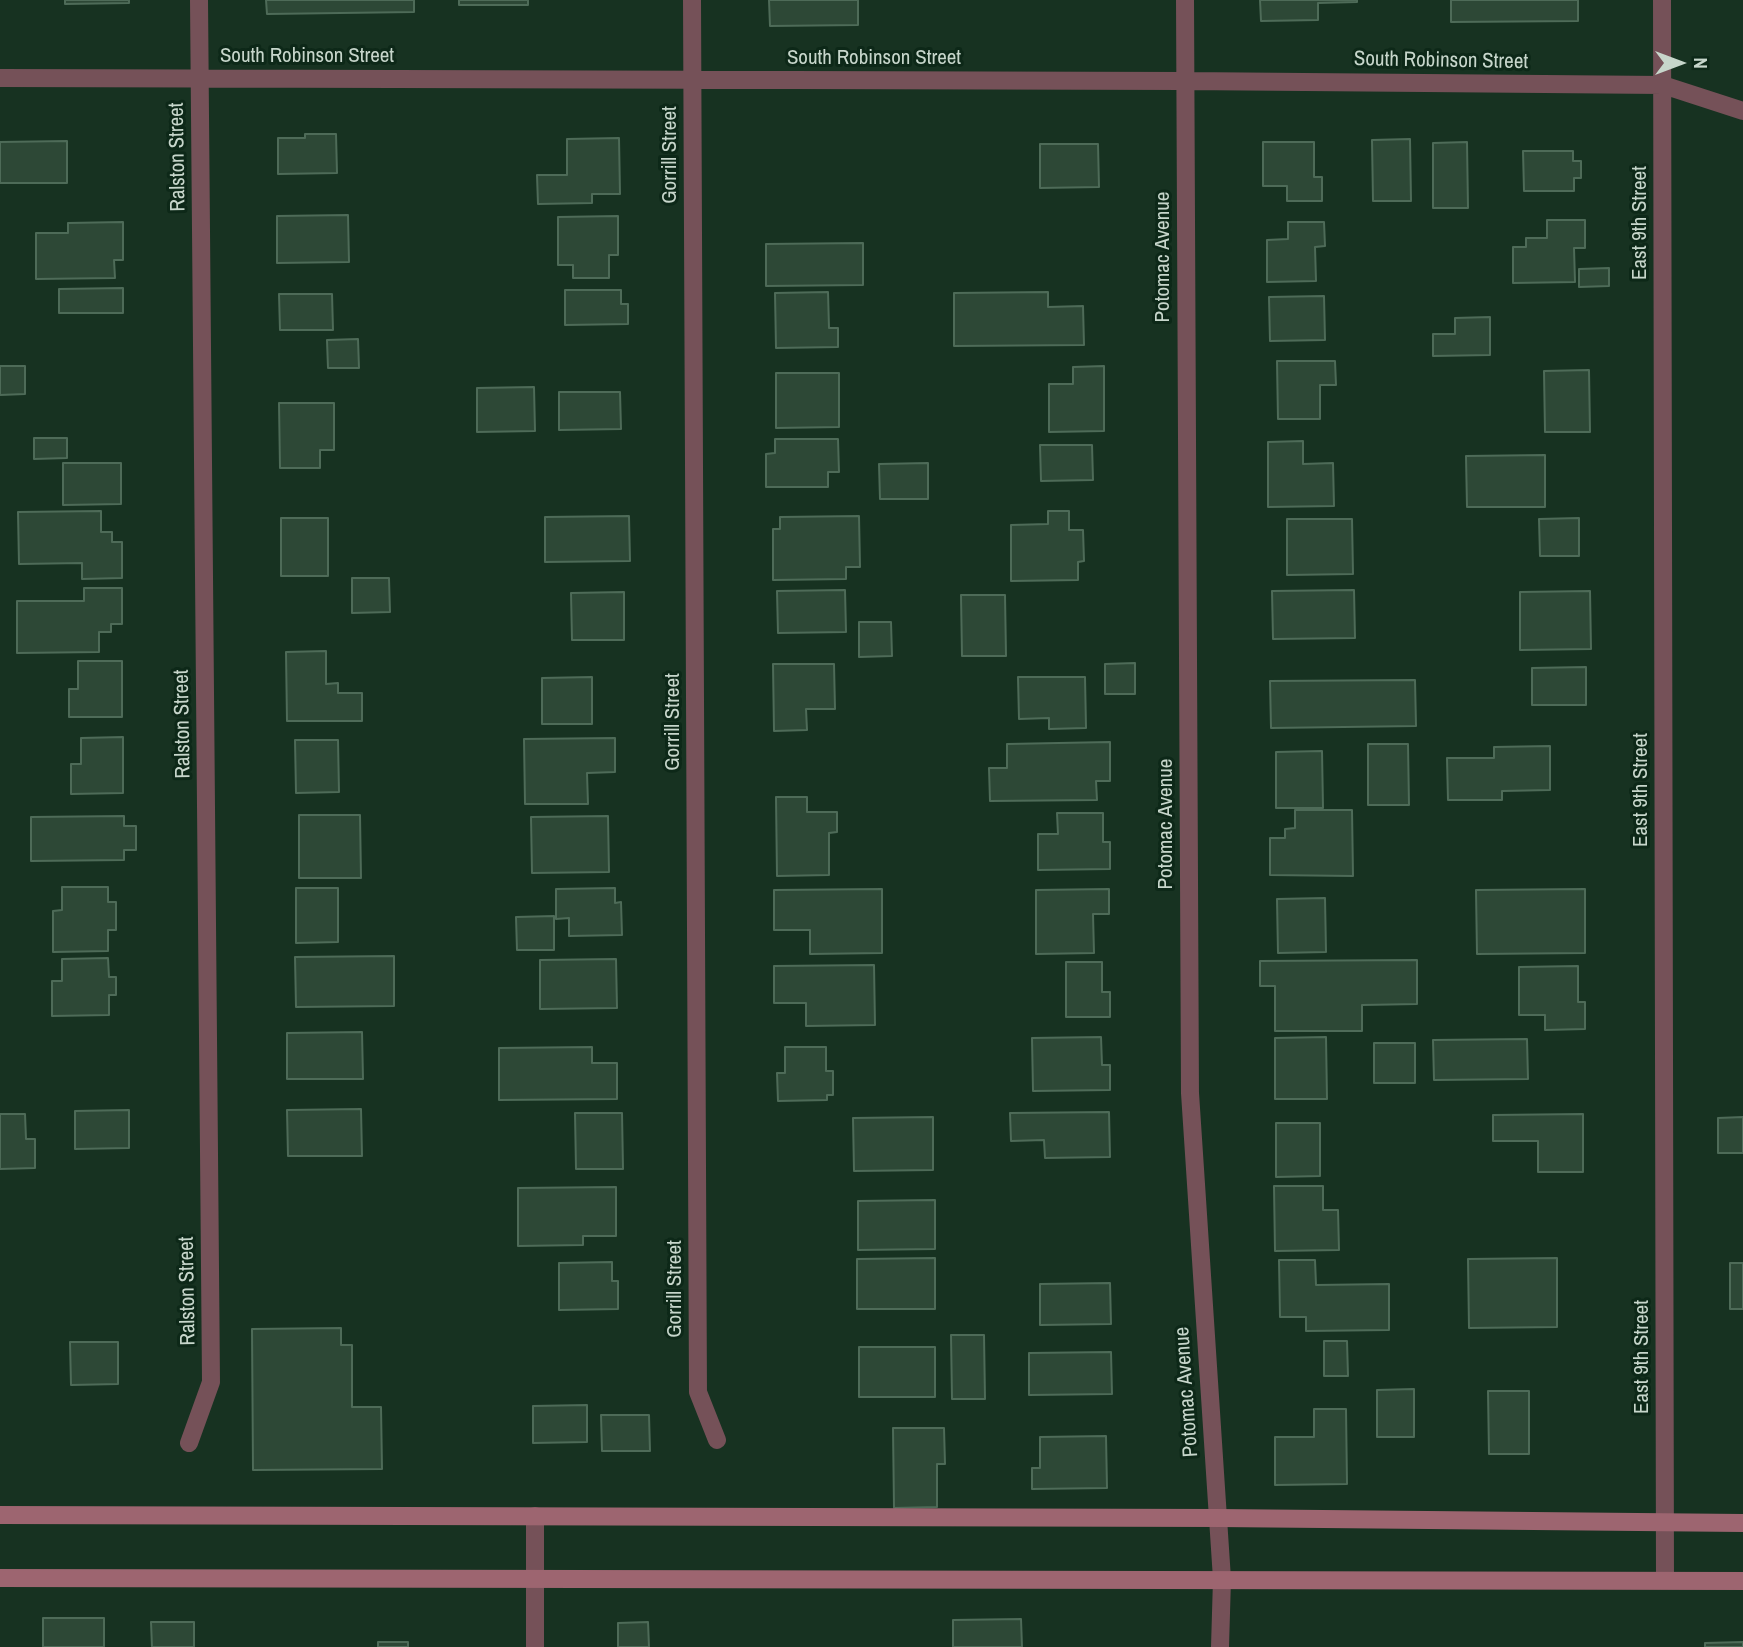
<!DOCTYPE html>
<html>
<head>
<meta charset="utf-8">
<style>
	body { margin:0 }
	#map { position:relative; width:1743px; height:1647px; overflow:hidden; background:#173221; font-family:"Archivo Narrow",sans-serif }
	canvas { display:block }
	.north { position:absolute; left:1645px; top:28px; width:70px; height:70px; -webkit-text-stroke:5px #0d2818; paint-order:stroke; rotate:90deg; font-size:19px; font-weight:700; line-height:28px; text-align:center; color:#c7d6cb }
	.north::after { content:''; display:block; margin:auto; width:24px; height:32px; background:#c7d6cb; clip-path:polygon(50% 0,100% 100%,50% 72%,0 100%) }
</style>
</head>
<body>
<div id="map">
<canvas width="1743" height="1647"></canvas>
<div class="north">N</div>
</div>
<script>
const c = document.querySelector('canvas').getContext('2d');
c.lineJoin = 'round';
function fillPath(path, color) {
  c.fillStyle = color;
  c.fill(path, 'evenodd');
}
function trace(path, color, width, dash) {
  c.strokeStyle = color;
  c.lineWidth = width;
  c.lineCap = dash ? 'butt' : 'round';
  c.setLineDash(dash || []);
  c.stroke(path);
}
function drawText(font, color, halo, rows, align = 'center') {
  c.font = font + ' "Archivo Narrow",sans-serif';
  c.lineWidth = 6;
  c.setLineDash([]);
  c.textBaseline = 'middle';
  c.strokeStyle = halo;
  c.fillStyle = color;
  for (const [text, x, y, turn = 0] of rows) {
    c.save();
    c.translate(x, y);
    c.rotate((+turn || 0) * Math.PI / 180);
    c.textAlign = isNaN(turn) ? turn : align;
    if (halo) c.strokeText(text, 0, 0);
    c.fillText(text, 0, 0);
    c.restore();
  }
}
const building = new Path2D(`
	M65 0H129V3L65 4Z
	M266 0H414V12L267 14Z
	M459 0H528V5H459Z
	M769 0H858V25L770 26Z
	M1260 0H1357V2L1318 3V20L1261 21Z
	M1451 0H1578V21L1451 22Z
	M305 134H336L337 173 278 174V138H305Z
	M619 138 620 194H592V203L538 204 537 175H567V139Z
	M1410 139 1411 201H1373L1372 140Z
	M67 141V183H0V142Z
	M1263 142H1314V177H1322V201H1287V186H1263Z
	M1467 142 1468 208H1433V143Z
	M1040 144H1098L1099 187 1040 188Z
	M1523 151H1573V161H1581V178H1574V191H1524Z
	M348 215 349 262 277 263V216Z
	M618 216V255H609V278H573V265H558V217Z
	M1547 220H1585V248H1574L1575 282 1513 283V247H1526V238H1547Z
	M123 222V260H114L115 278 36 279V233H68V223Z
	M1288 222H1324L1325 246 1315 247 1316 281 1267 282V240L1288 239Z
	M863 243V285L766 286V244Z
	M1609 268V286L1579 287V269Z
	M123 288V313H59V289Z
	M565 290H621V304H628V324L565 325Z
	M828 292 829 328H838V347L776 348 775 293Z
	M1048 292V307L1083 306 1084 345 954 346V293Z
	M279 294H332L333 330H280Z
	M1324 296 1325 340 1270 341 1269 297Z
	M1490 317V355L1433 356V334H1455V318Z
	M358 339 359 368H328L327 340Z
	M1277 361H1335L1336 385H1320V419H1278Z
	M0 366H25V394L0 395Z
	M1104 366V431L1049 432V384H1073V367Z
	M1589 370 1590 432H1545L1544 371Z
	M776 373H839V427L776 428Z
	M534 387 535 431 477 432V388Z
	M559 392H620L621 429 559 430Z
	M279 403H334V450H320V468H280Z
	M34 438H67V458L34 459Z
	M775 439H838L839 472H828V487H766V454L775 453Z
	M1303 441V464L1333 463 1334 506 1268 507V442Z
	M1040 445H1092L1093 480 1041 481Z
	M1545 455V507H1467L1466 456Z
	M63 463H121V504L63 505Z
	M928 463V499H880L879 464Z
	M101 511V532H112V542H122V578L82 579V563L19 564 18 512Z
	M1048 511H1069V530H1083L1084 561 1078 562V580L1011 581V525L1048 524Z
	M629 516 630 561 545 562V517Z
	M859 516 860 567H846V579L773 580V529H780V517Z
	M281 518H328V576H281Z
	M1579 518V556H1540L1539 519Z
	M1287 519H1352L1353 574 1287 575Z
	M352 578H389L390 612 352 613Z
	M84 588H122V624H111V632H99V652L17 653V601H84Z
	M845 590 846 632 778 633 777 591Z
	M1354 590 1355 638 1273 639 1272 591Z
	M1590 591 1591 649 1520 650V592Z
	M624 592V640H572L571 593Z
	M961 595H1005L1006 656H962Z
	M859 622H891L892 656 859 657Z
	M326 651V684L338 683V693H362V721H287L286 652Z
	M78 661H122V717H69V689H78Z
	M1135 663V694H1105V664Z
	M773 664H834L835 709H806L807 730 774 731Z
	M1586 667V705H1532V668Z
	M592 677V724H542V678Z
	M1018 677H1085L1086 728 1049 729V718L1019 719Z
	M1415 680 1416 726 1271 728 1270 681Z
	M123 737V793L71 794V764H81V738Z
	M615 738V772L587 773 588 804H525L524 739Z
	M295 740H338L339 792 296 793Z
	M1110 742V781H1096L1097 800 990 801 989 768H1007V744Z
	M1368 744H1408L1409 805H1368Z
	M1550 746V790L1502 791V800H1448L1447 758H1494V747Z
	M1322 751 1323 808H1276V752Z
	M776 797H807V812H837V832L829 833V875L777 876Z
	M1295 810H1352L1353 876 1270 875V838H1285V829L1295 828Z
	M1057 813H1103V842H1110V869L1038 870V834H1058Z
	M299 815H360L361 878H299Z
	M124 816V826H136V850H124V860L31 861V817Z
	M608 816 609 872 532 873 531 817Z
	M62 887H108V902H116V930H108V951L53 952V911L62 910Z
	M296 888H338V942L296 943Z
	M615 888V903L621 902 622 935 569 936V918L556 919V889Z
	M882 889V953L810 954V930H774V890Z
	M1109 889V914H1093L1094 953 1036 954V890Z
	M1585 889V953L1477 954 1476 890Z
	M1325 898 1326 952 1278 953 1277 899Z
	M554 916V950H517L516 917Z
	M394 956V1006L296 1007 295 957Z
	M108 958 109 977H116V995H109V1015L52 1016V981H62V959Z
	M616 959 617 1008 540 1009V960Z
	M1417 960V1004L1362 1005V1031H1275V986H1260V961Z
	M1066 962H1102V992H1110V1017H1066Z
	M874 965 875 1025 806 1026V1003H774V966Z
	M1578 966V1002H1585V1029L1545 1030V1015H1519V967Z
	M362 1032 363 1079H287V1033Z
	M1101 1037 1102 1065H1110V1090L1033 1091 1032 1038Z
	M1326 1037 1327 1099H1275V1038Z
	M1527 1039 1528 1079 1434 1080 1433 1040Z
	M1374 1043H1415V1083H1374Z
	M592 1047V1063H617V1099L499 1100V1048Z
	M785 1047H826V1071H833V1095H827V1100L778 1101 777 1073H785Z
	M361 1109 362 1156H288L287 1110Z
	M129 1110V1148L75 1149V1111Z
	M1109 1112 1110 1157 1045 1158 1044 1140 1011 1141 1010 1113Z
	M575 1113H622L623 1169H576Z
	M0 1114H25L26 1139H35V1168L0 1169Z
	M1583 1114V1172H1538V1141H1493V1115Z
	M933 1117V1170L854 1171 853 1118Z
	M1743 1117V1153H1718V1118Z
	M1276 1123H1320V1176L1276 1177Z
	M1274 1186H1323V1210H1338L1339 1250 1275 1251Z
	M616 1187V1236H583V1245L518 1246V1188Z
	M935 1200V1249L858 1250V1201Z
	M935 1258V1309H857V1259Z
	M1557 1258V1327L1469 1328 1468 1259Z
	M1279 1260H1315L1316 1285 1389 1284V1330L1306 1331V1317H1280Z
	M612 1262V1281H618V1309L559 1310V1263Z
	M1730 1263H1743V1309H1730Z
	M1110 1283 1111 1324 1040 1325V1284Z
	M341 1328V1345H352V1407H381L382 1469 253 1470 252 1329Z
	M951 1335H984L985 1399H952Z
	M1324 1341H1347L1348 1376H1324Z
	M70 1342H118V1384L71 1385Z
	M859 1347H935V1397H859Z
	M1111 1352 1112 1394 1029 1395V1353Z
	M1414 1389V1437H1377V1390Z
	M1488 1391H1529V1454H1489Z
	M587 1405V1442L533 1443V1406Z
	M1314 1409H1346L1347 1484 1275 1485V1437H1314Z
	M601 1415H649L650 1451H602Z
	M893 1428H944L945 1464H937V1507L894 1508Z
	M1106 1436 1107 1488 1032 1489V1468H1040V1437Z
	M43 1618H104V1647H43Z
	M1021 1619 1022 1647H953V1620Z
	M151 1622H194V1647H152Z
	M648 1622 649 1647H618V1623Z
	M378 1642H408V1647H378Z
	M1743 1642V1647H1705V1643Z`);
fillPath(building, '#2d4836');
trace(building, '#4e6b58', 2);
trace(new Path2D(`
	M692 0 698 1392 717 1440
	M1185 0 1190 1093 1222 1579 1220 1647
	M1662 0 1665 1580
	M0 78 1185 81 1663 85 1743 111
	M189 1443 211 1382 199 0
	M535 1647V1516`), '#755158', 18);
trace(new Path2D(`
	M0 1515 1218 1518 1743 1523
	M0 1578 1743 1581`), '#9d6570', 18);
drawText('21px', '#c7d6cb', '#0d2818', [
	["South Robinson Street",307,56],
	["South Robinson Street",874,58],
	["South Robinson Street",1441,61,1],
	["Gorrill Street",670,155,-90],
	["Ralston Street",178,157,-91],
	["East 9th Street",1640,223,-90],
	["Potomac Avenue",1163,257,-90],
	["Gorrill Street",673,722,-90],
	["Ralston Street",183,724,-91],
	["East 9th Street",1641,790,-90],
	["Potomac Avenue",1166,824,-90],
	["Gorrill Street",675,1289,-90],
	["Ralston Street",188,1291,-91],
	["East 9th Street",1642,1357,-90],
	["Potomac Avenue",1187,1392,-94]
]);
</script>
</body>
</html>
